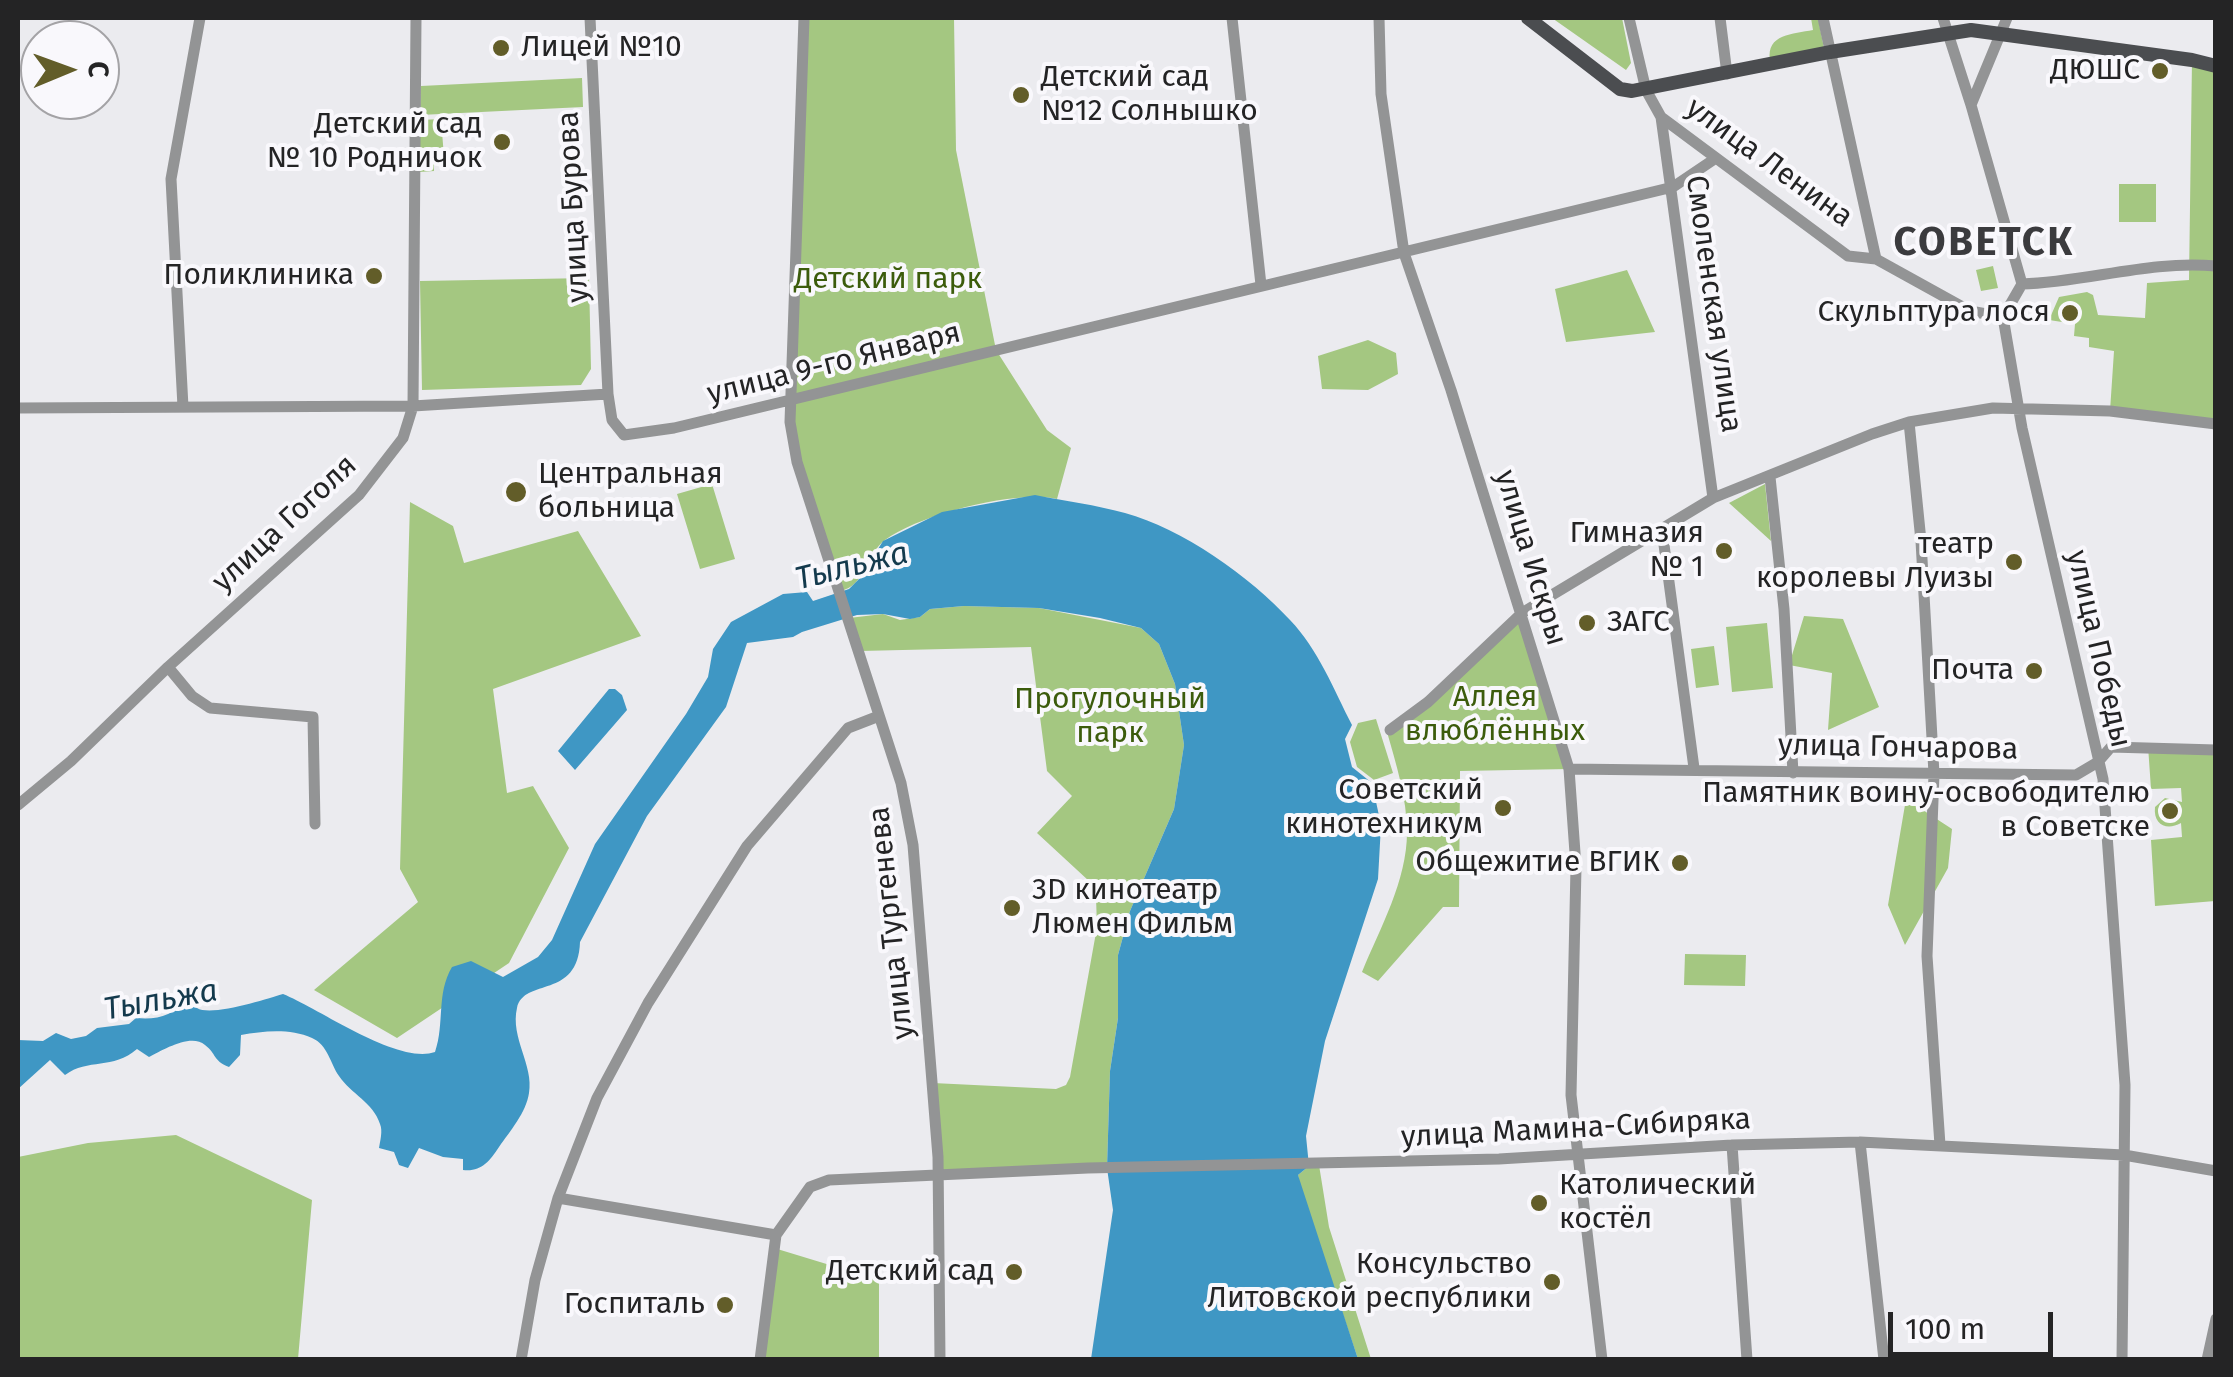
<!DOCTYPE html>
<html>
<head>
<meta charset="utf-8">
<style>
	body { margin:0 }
	#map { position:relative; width:2233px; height:1377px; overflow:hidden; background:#ebebef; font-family:"Fira Sans",sans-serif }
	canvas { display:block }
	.frame { position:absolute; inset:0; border:20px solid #242425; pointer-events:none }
	.north { position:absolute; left:20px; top:20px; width:100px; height:100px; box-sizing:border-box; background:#f9f8fc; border:2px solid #a4a3a6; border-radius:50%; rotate:89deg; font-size:28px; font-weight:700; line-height:40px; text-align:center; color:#242425 }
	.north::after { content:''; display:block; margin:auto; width:35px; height:45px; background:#625d29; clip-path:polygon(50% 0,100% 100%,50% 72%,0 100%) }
	.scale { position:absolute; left:1888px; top:1312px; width:165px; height:45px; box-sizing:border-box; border:5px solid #242425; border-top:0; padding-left:12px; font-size:30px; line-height:35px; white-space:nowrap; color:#242425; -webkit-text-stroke:8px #f9f8fc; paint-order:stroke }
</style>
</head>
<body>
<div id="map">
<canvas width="2233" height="1377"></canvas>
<div class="frame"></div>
<div class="north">С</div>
<div class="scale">100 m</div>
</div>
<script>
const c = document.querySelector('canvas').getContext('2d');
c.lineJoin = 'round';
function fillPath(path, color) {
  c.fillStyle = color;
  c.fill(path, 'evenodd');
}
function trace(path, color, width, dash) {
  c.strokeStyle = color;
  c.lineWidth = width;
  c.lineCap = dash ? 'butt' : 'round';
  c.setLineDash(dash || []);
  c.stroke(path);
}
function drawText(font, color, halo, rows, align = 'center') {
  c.font = font + ' "Fira Sans",sans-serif';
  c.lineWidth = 8;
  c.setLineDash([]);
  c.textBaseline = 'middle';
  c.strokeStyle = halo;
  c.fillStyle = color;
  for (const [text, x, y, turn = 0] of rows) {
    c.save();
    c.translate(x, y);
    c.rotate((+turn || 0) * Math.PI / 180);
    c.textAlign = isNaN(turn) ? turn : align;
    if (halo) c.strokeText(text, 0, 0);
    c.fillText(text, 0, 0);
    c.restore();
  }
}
fillPath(new Path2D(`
	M804 18H954L956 150 996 350 1047 430 1071 448 1057 499C1015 490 921 514 885 540 866 554 866 586 840 591L797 462 790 401Z
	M1552 18H1622L1631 63 1626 70Z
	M1811 18H1818L1824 48 1770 60C1766 34 1793 34 1813 30Z
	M2192 60 2215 66V424L2110 411 2114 351 2089 347V338L2074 336 2075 324 2049 320 2059 297 2087 292 2093 295 2098 315 2145 318 2147 283 2189 280Z
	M582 78 583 107 420 115 421 86Z
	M441 119 444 157 434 158V171L419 172 420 120Z
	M2119 184H2156V222H2119Z
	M1993 266 1998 288 1981 291 1976 270Z
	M1627 270 1655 332 1566 342 1555 289Z
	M589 278 591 369 581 385 422 390 420 281Z
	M1368 340 1396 353 1398 374 1368 390 1322 389 1318 356Z
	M712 484 735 559 700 569 677 494Z
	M1765 484 1771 541 1729 503Z
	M410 502 453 526 464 563 578 531 641 636 493 689 507 793 533 786 569 848 509 963 397 1038 314 990 418 902 400 869Z
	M964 606 1039 608 1141 628 1159 644 1175 684 1184 745 1174 809 1130 911 1118 955V1018L1110 1071 1107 1168 938 1176 933 1083 1056 1089 1066 1085 1070 1077 1097 927 1096 897 1089 881 1037 833 1072 796 1047 771 1031 647 860 651 849 618 883 614 900 620 920 617 930 609Z
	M1522 613 1569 769 1460 771 1459 907H1443L1378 981 1362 972C1380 928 1407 881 1407 832 1407 798 1396 764 1387 732Z
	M1804 616 1843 619 1879 707 1828 730 1832 673 1789 665Z
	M1767 623 1773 688 1732 692 1726 627Z
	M1714 646 1719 685 1696 688 1691 649Z
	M1376 719 1393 773 1374 780 1357 767 1350 742 1358 723Z
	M2148 746 2215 750V901L2155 906 2151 840 2182 837 2181 823C2167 831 2153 825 2155 807L2165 798 2182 802 2181 788 2151 789Z
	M1906 799 1952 829 1948 868 1905 945 1888 905Z
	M1685 954 1746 955 1745 986 1684 985Z
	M176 1135 312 1200 298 1359H18V1157L88 1143Z
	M1319 1165 1329 1227 1371 1359H1358L1300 1187 1298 1175 1309 1166Z
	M774 1248 879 1280V1359L760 1360Z`), '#a4c781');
fillPath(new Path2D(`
	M1035 495C1065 501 1096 505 1125 513 1181 528 1251 577 1290 620 1318 649 1334 690 1352 725L1345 739 1352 767 1372 783 1381 825 1378 879 1325 1041 1306 1136 1309 1166 1298 1175 1358 1359H1091L1113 1210 1107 1168 1110 1071 1118 1018V955L1130 911 1174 809 1184 745 1175 684 1159 644 1141 628 1100 618 1039 608 964 606 930 609 920 617 910 619 883 614 857 615 802 632 793 637 747 643 726 707 647 816 580 942C578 1000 524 977 517 1008 510 1038 534 1065 529 1093 526 1113 510 1131 499 1147 489 1162 481 1172 463 1170V1159L443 1157 419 1148 408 1168 399 1165 394 1152 379 1148C380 1141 383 1131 380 1124 373 1102 351 1094 339 1076 330 1063 328 1045 312 1038 290 1028 263 1031 241 1035L240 1055 229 1067C212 1060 217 1054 205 1045 191 1033 163 1050 149 1057L137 1049C113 1070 88 1058 65 1075L50 1060 18 1089V1040L43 1041 56 1033 71 1039 86 1036 97 1028 129 1024 136 1018C157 1020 174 1016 186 998 190 1001 192 1005 197 1008 211 1017 267 999 283 994 320 1009 398 1065 435 1052 445 1023 436 994 452 967L471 961 503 977 538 957 552 940 595 844 686 714 708 677 713 649 731 622 783 594 807 592 813 601 849 589 860 578 883 541 942 512Z
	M609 689H615L622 695 627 710 575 770 558 751Z`), '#3f97c4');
trace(new Path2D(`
	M590 18 608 394 612 420 624 435 674 428 1673 187 1716 158
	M804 18 790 422 797 462 901 783 913 845 938 1157 940 1360
	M1232 18 1261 285
	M1379 18 1381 94 1404 253 1451 390 1569 769 1576 867 1571 1095 1602 1360
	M1629 18 1646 90 1661 117 1848 256 1876 259 1970 311 2003 317
	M1720 18 1727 74
	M1823 18 1876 259
	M1943 18 1971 105
	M2007 18 1971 105 2022 284 2003 317 2004 323 2022 428 2103 779 2125 1085 2122 1360
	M1661 117 1713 498
	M2022 284C2088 282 2149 260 2216 266
	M183 407 171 179 200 18
	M18 408 413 406 608 394
	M1909 422 1921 541 1934 774 1927 956 1940 1145
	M1770 477 1784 609 1793 773
	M1662 530 1694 768
	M168 667 192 696 210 708 313 717 315 824
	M1390 730 1428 702 1522 613 1713 498 1872 434 1909 422 1993 408 2110 411 2216 424
	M1569 769 2076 775 2098 762 2111 747 2216 750
	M18 805 71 761 168 667 359 495 403 438 413 406 416 18
	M1860 1142 1884 1360
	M1732 1145 1747 1360
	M558 1198 776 1235
	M521 1360 535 1280 558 1198 597 1098 648 1003 747 846 848 728 879 716
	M760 1360 776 1235 810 1187 829 1180 1088 1168 1499 1159 1732 1145 1860 1142 2124 1155 2216 1171
	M2207 1360 2216 1319`), '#939495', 11);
trace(new Path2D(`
	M1528 18 1620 89 1632 91 1830 52 1971 30 2192 60 2216 66`), '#4b4d50', 14);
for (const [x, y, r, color] of [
	[501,48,10,"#625d29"],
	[2160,71,10,"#625d29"],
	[1021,95,10,"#625d29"],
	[502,142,10,"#625d29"],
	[374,276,10,"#625d29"],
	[2070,313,10,"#625d29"],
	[516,492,12,"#625d29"],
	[1724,551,10,"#625d29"],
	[2014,562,10,"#625d29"],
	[1587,623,10,"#625d29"],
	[2034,671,10,"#625d29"],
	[1503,808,10,"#625d29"],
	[2170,811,10,"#625d29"],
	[1680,863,10,"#625d29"],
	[1012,908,10,"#625d29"],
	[1539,1203,10,"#625d29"],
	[1014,1272,10,"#625d29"],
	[1552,1282,10,"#625d29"],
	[725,1305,10,"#625d29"]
]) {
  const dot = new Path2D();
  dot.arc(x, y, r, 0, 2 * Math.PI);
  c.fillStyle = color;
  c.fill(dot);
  trace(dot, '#f9f8fc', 4);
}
drawText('30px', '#242425', '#f9f8fc', [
	["Лицей №10",521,48,"left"],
	["ДЮШС",2140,71],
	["Детский сад",1041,78,"left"],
	["№12 Солнышко",1041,112,"left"],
	["Детский сад",482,125],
	["№ 10 Родничок",482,159],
	["Поликлиника",354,276],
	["Скульптура лося",2050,313],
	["Центральная",538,475,"left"],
	["больница",538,509,"left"],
	["Гимназия",1704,534],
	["№ 1",1704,568],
	["театр",1994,545],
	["королевы Луизы",1994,579],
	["ЗАГС",1607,623,"left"],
	["Почта",2014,671],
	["Советский",1483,791],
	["кинотехникум",1483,825],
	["Памятник воину-освободителю",2150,794],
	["в Советске",2150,828],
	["Общежитие ВГИК",1660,863],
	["3D кинотеатр",1032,891,"left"],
	["Люмен Фильм",1032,925,"left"],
	["Католический",1559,1186,"left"],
	["костёл",1559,1220,"left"],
	["Консульство",1532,1265],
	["Литовской республики",1532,1299],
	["Детский сад",994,1272],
	["Госпиталь",705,1305]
], 'right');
drawText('30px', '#242425', '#f9f8fc', [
	["улица Ленина",1769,163,36],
	["улица Бурова",574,207,-93],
	["Смоленская улица",1713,304,82],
	["улица 9-го Января",834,364,-14],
	["улица Гоголя",285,524,-43],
	["улица Искры",1530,558,73],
	["улица Победы",2098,649,77],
	["улица Гончарова",1898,748,1],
	["улица Тургенева",892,923,-96],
	["улица Мамина-Сибиряка",1576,1129,-3]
]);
drawText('30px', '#3c5c0c', '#f9f8fc', [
	["Детский парк",888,280],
	["Аллея",1495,698],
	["влюблённых",1495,732],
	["Прогулочный",1110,700],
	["парк",1110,734]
]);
drawText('italic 32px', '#143a4d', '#f9f8fc', [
	["Тыльжа",852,567,-14],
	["Тыльжа",161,1001,-10]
]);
c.letterSpacing = '2.5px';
drawText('bold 40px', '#3b3b3e', '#f9f8fc', [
	["СОВЕТСК",1984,244]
]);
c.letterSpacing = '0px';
</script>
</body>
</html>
